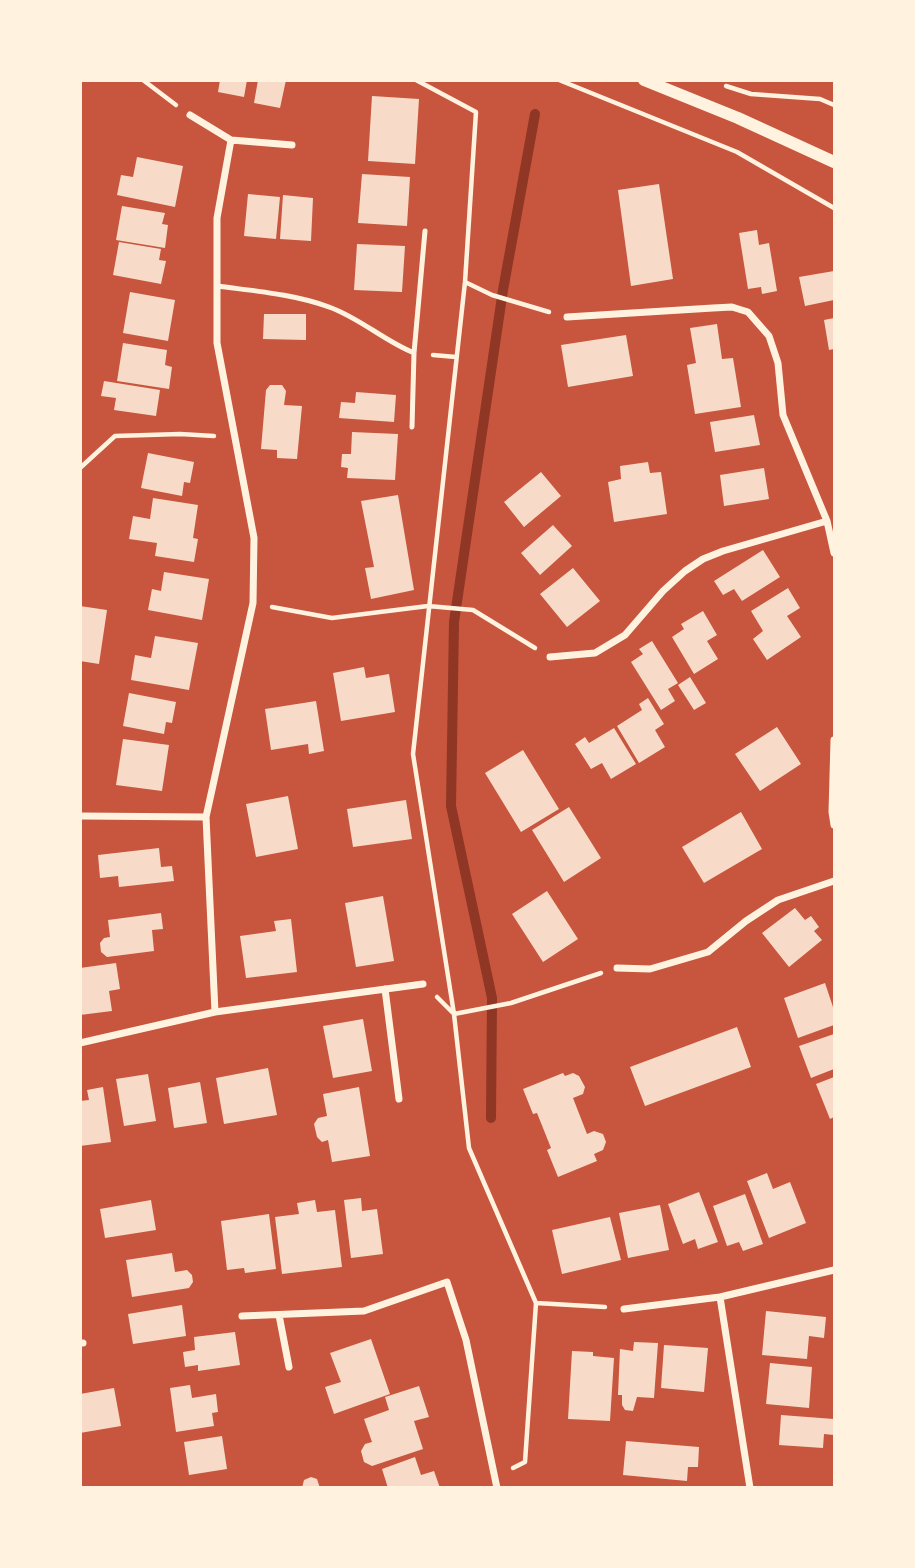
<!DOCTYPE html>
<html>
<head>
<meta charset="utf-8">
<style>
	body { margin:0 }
	#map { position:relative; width:915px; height:1568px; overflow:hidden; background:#c8553d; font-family:"Alegreya Sans",sans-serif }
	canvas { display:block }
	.frame { position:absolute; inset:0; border:82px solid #fff3e0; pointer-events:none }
</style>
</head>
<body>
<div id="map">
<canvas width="915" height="1568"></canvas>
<div class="frame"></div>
</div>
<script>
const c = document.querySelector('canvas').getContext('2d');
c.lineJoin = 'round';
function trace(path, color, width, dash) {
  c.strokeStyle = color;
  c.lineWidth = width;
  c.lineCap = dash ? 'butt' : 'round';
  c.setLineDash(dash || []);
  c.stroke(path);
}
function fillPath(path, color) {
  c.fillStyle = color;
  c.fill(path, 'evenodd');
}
trace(new Path2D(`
	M491 1118 492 998 451 806 454 622 503 290 535 114`), '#8f3625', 10);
fillPath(new Path2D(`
	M220 80H247L244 97 218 92Z
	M258 80H286L280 108 254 103Z
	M372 96 419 99 415 164 368 161Z
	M137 157 183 166 175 207 117 195 121 175 133 177Z
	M362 174 410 177 407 226 358 223Z
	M659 184 673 279 631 286 618 190Z
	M248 194 280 197 276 239 244 236Z
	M283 195 313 198 311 241 280 239Z
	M122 206 165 213 162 224 168 225 165 248 116 240Z
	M757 230 759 245 769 243 777 291 762 294 761 287 748 289 739 233Z
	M119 242 161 249 159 260 166 261 161 284 113 275Z
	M357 244 405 246 402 292 354 290Z
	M834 271V300L805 306 799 277Z
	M130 292 175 300 168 341 123 333Z
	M264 314H306V340L263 339Z
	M834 318V349L829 350 824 320Z
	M717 324 722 359 733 358 741 407 695 414 687 365 696 363 690 328Z
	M626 335 633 376 568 387 561 345Z
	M123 343 167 350 165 365 172 367 169 389 117 381Z
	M104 381 160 390 156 416 114 410 116 398 101 396Z
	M270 385H282L286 391 284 405 302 406 297 459 277 458V450L261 449 266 390Z
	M356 392 396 395 394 422 339 418 341 402 355 403Z
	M754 415 760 445 715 452 710 422Z
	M352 432 398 434 395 480 347 478 348 468 341 467 342 454H351Z
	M148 453 194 462 190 483 184 482 182 496 141 488Z
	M648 462 650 473 661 472 667 514 614 522 608 482 621 479 620 466Z
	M764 468 769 499 724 506 720 475Z
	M541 472 561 496 524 527 504 502Z
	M398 495 414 590 371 599 365 568 374 567 361 501Z
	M153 498 198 505 193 538 198 539 194 562 155 556 157 543 129 539 133 516 150 519Z
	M553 525 572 546 540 575 521 553Z
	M763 550 780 577 742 601 734 589 723 595 714 581Z
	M573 568 600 601 567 627 540 594Z
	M164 572 209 579 202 620 148 610 152 589 161 591Z
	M788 588 800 608 787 616 801 637 767 660 753 639 763 631 751 611Z
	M80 606 107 610 99 664 80 661Z
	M703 611 717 635 707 641 718 659 694 674 672 637 684 629 681 624Z
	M155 636 198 643 189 690 131 680 135 655 151 658Z
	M652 641 678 683 668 689 675 701 661 710 631 662 643 654 639 649Z
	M364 667 366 678 389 674 395 712 341 721 333 673Z
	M690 677 706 703 694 710 678 685Z
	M129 693 176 702 172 723 166 722 164 734 123 726Z
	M648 698 664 724 655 730 665 747 639 763 617 726 642 710 639 704Z
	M316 701 324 751 309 754 308 744 271 750 265 709Z
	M777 727 801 764 760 791 735 754Z
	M614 728 636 764 611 779 602 763 591 769 575 744 585 737 589 743Z
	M123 739 169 745 162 791 116 785Z
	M523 750 559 809 521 832 485 773Z
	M288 796 298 849 256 857 246 804Z
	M406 800 412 839 353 847 347 809Z
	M569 807 601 858 564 882 532 830Z
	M741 812 762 849 704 883 682 847Z
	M159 848 161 867 172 866 174 881 119 887 118 876 100 878 98 855Z
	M547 891 578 939 543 962 512 914Z
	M383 896 394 961 356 967 345 903Z
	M795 908 805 920 811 916 819 927 814 931 822 940 789 967 762 933Z
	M161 913 163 929 152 930 154 951 107 957 101 952 100 943 104 938 110 937 108 920Z
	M291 919 297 972 246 978 240 936 276 931 274 921Z
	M116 963 120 989 109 991 112 1011 80 1015V968Z
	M825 983 834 1010V1025L798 1038 784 998Z
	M363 1019 372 1071 333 1078 323 1026Z
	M737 1027 751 1067 645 1106 630 1067Z
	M834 1034V1069L811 1078 799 1046Z
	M268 1068 277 1115 224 1124 216 1078Z
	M563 1073 565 1076 573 1073 579 1076 585 1087 583 1094 573 1098 587 1134 594 1131 603 1134 606 1142 603 1150 594 1154 597 1161 558 1177 547 1150 551 1148 537 1113 533 1114 523 1089Z
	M148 1074 156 1121 124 1126 116 1079Z
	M834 1077V1117L830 1119 816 1084Z
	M200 1082 207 1123 174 1128 168 1088Z
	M103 1087 111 1142 80 1146V1101L89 1100 87 1090Z
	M359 1087 370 1156 332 1162 328 1140 322 1142 317 1137 314 1124 318 1118 327 1116 323 1094Z
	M767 1173 773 1189 790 1182 806 1223 769 1238 747 1181Z
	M699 1192 718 1242 698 1249 695 1239 683 1244 668 1204Z
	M745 1194 763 1244 743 1251 739 1242 727 1246 713 1206Z
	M361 1198 362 1211 377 1209 383 1254 351 1258 344 1200Z
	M151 1200 156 1230 105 1238 100 1209Z
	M315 1200 317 1212 335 1210 342 1267 282 1274 275 1217 299 1214 297 1203Z
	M660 1205 669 1250 628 1258 619 1213Z
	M269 1214 276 1269 245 1273 244 1268 227 1270 221 1221Z
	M610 1217 621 1260 562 1274 552 1230Z
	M172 1253 175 1272 187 1270 192 1275 193 1282 189 1288 132 1297 126 1260Z
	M182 1305 186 1336 133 1344 128 1314Z
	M766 1311 826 1317 824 1338 809 1336 807 1359 762 1355Z
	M235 1332 240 1365 198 1371V1365L185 1367 183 1352 195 1350 194 1337Z
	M371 1339 390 1394 334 1414 325 1387 341 1382 330 1353Z
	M634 1342 658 1343 654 1398 637 1397 633 1411 625 1410 622 1405V1395H618L620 1349 633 1351Z
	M664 1345 708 1348 704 1392 661 1388Z
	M572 1351 593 1352V1356L614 1358 610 1421 568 1419Z
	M770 1363 812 1367 809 1408 766 1404Z
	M190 1385 192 1398 216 1394 218 1412 212 1413 214 1426 176 1432 170 1388Z
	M419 1386 429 1417 414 1421 423 1449 372 1466 364 1462 361 1451 365 1444 372 1442 364 1419 389 1410 385 1397Z
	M114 1388 121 1426 80 1433V1394Z
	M781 1415 834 1419V1435L824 1434 823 1448 779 1445Z
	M222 1436 227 1469 189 1475 184 1442Z
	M626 1441 699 1447 698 1467H688L687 1481 623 1475Z
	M415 1457 421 1475 434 1471 440 1488H388L382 1469Z
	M311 1477 317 1479 320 1488H302L304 1480Z`), '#f7dbc8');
trace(new Path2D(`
	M143 80 176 105
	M416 80 476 112 465 282 413 754 454 1014 469 1148 536 1303 525 1462 513 1468
	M559 80 737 152 834 208
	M726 86 751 94 820 99 834 105
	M465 282 492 295 549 312
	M433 355 456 357
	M80 468 115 436 180 434 214 436
	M272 607 332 618 428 606 473 610 535 648
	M437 997 453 1013
	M454 1014 511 1003 601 973
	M536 1303 605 1307`), '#fff3e0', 4.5);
trace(new Path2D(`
	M217 286C254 291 294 294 329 307 360 318 384 341 414 353L425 231
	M412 427 414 353`), '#fff3e0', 5);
trace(new Path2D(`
	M190 115 231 140 292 145
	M567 317 713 308 732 307 748 312 769 336 778 363 783 415 827 521 834 553
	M550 657 595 653 625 635 663 591 685 571 703 559 723 551 827 521
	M834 740 832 812 834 825
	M80 816 206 817
	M617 968 650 969 708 952 746 921 778 900 834 881
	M385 989 399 1099
	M215 1012 206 817 253 603 254 538 217 343V218L231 140
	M80 1043 215 1012 423 984
	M720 1297 750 1488
	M624 1309 720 1297 834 1270
	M279 1315 289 1367
	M242 1316 364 1311 447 1282 466 1340 497 1488
	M80 1343H83`), '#fff3e0', 7);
trace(new Path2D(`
	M644 80 738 118 834 162`), '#fff3e0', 12);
</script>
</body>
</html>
